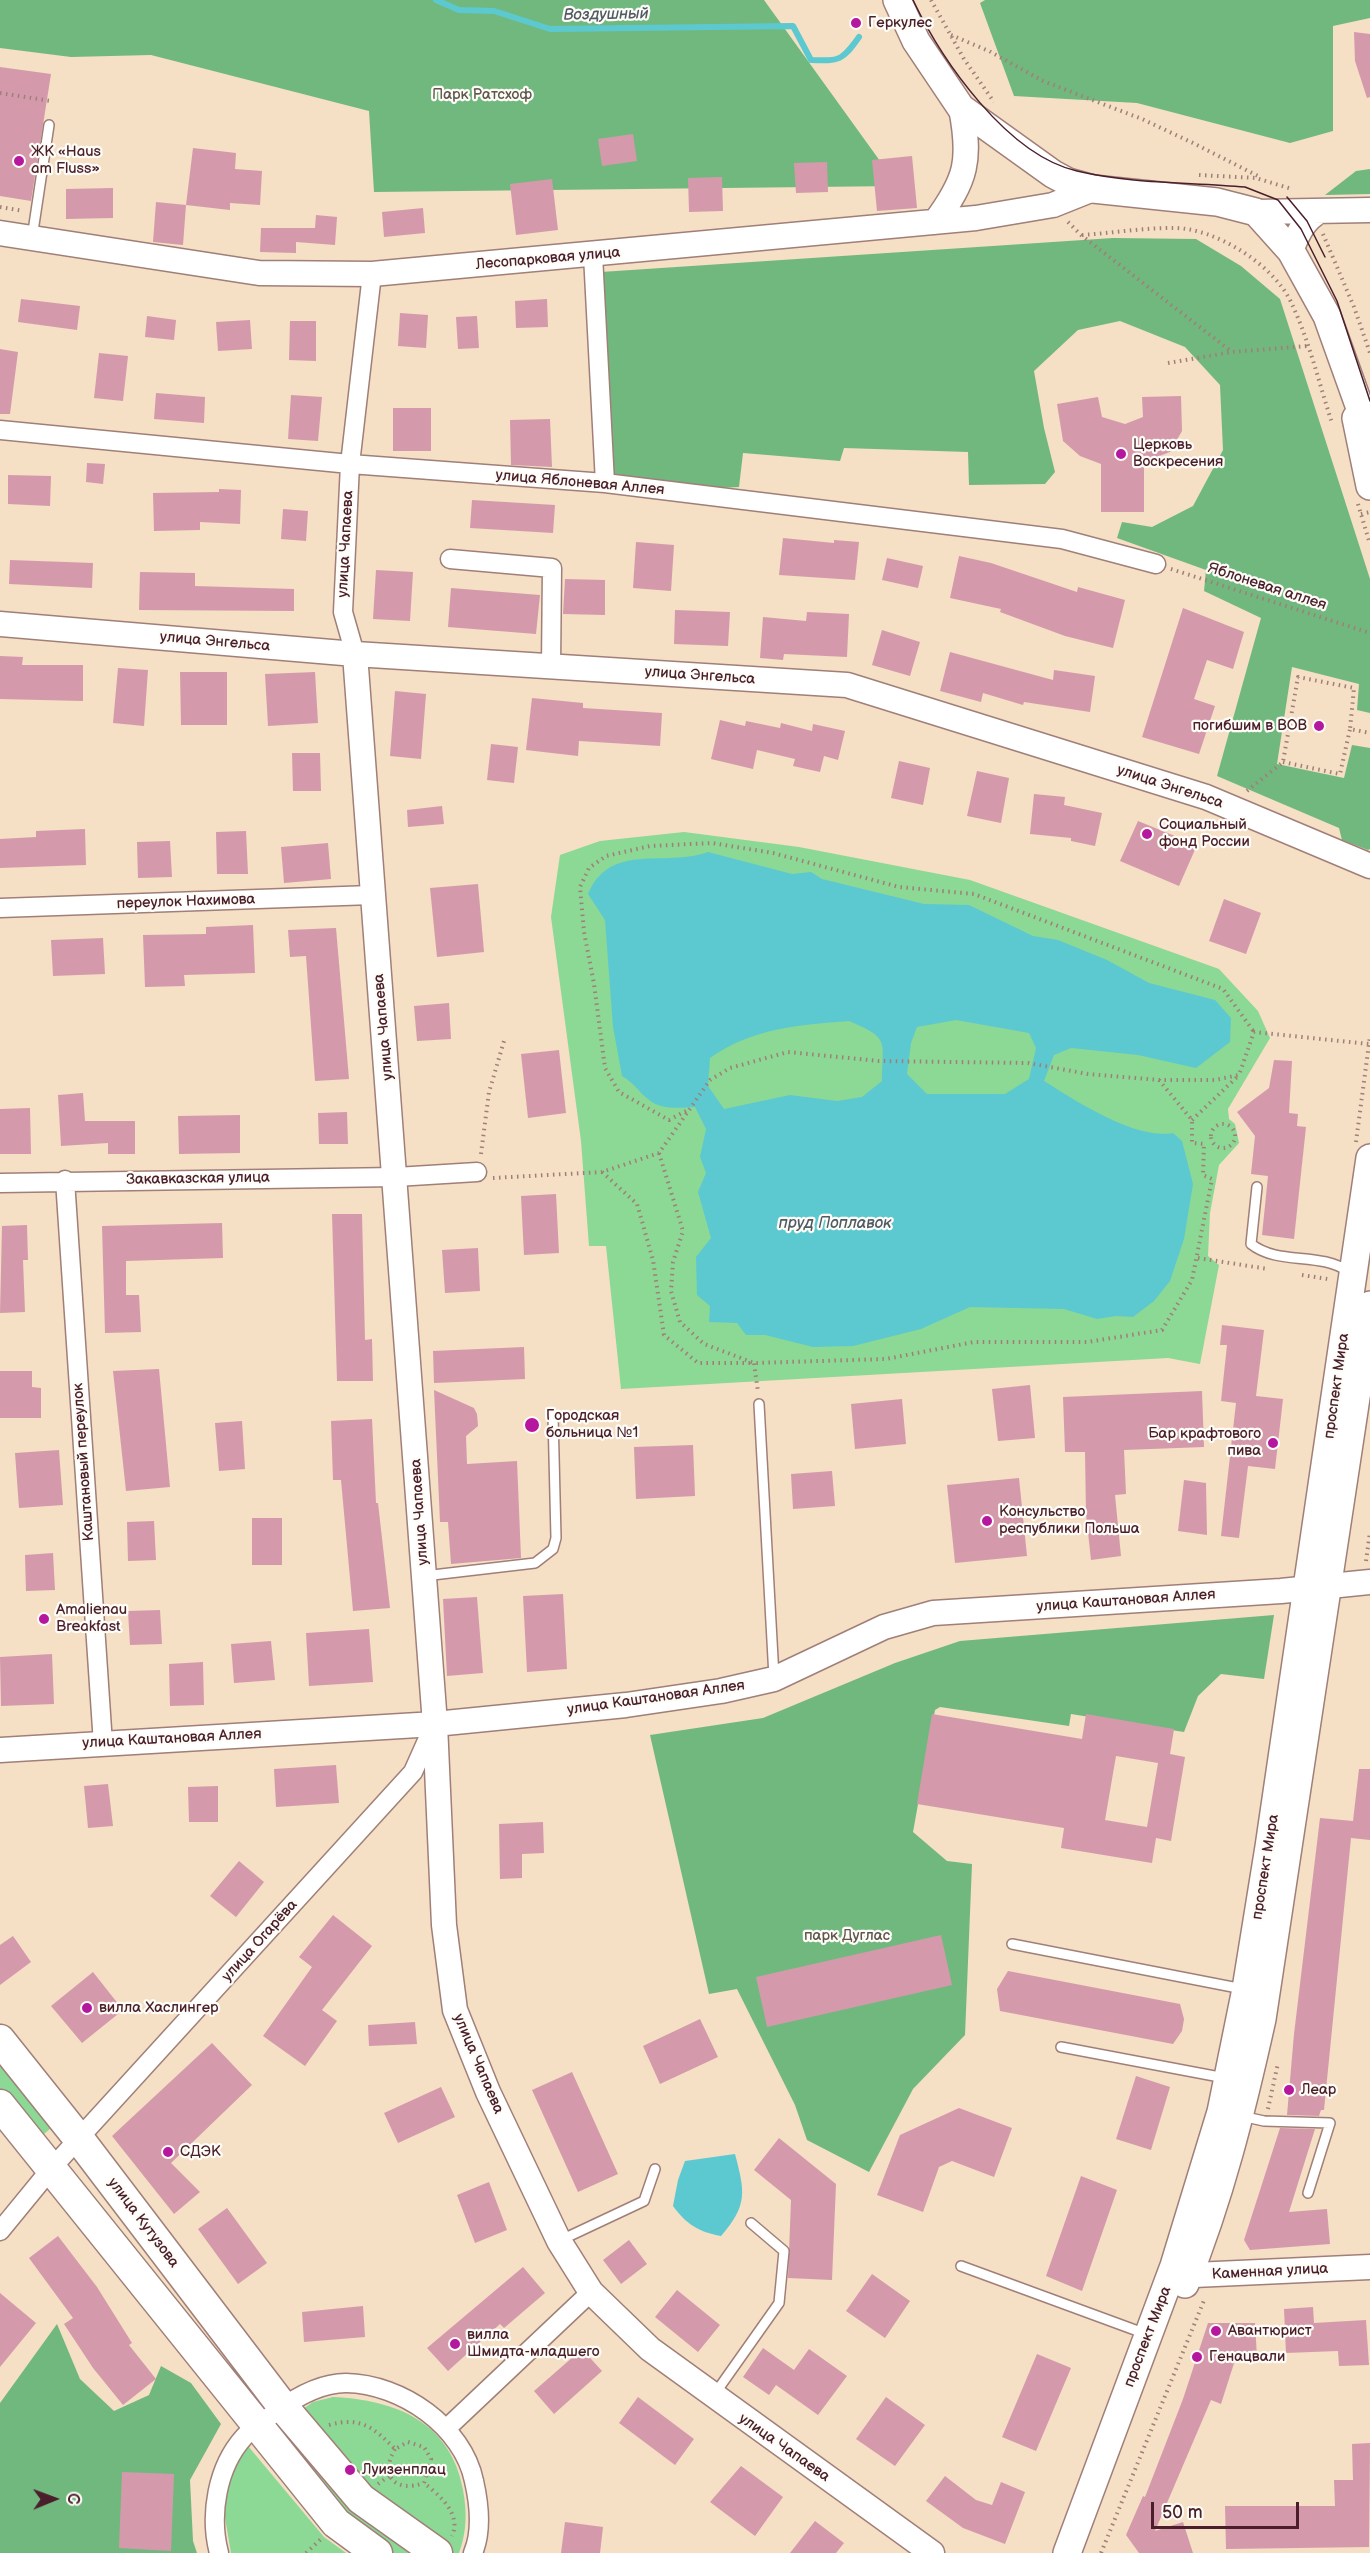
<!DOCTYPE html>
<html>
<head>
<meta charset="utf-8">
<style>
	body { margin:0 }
	#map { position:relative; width:1370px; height:2553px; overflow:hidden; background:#f5dfc5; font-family:"Balsamiq Sans",sans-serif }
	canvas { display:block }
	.north { position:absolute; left:24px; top:2469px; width:60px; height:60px; -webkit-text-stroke:4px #fdfcf7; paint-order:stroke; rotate:89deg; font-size:16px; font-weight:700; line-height:24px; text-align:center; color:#4a1f2b }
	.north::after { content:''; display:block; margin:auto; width:21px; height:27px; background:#4a1f2b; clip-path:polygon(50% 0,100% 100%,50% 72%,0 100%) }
	.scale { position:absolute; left:1151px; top:2502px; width:148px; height:27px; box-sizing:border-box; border:3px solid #4a1f2b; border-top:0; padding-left:8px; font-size:18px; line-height:21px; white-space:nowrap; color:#4a1f2b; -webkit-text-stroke:4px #fdfcf7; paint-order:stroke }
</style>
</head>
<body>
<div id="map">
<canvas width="1370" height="2553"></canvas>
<div class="north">С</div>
<div class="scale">50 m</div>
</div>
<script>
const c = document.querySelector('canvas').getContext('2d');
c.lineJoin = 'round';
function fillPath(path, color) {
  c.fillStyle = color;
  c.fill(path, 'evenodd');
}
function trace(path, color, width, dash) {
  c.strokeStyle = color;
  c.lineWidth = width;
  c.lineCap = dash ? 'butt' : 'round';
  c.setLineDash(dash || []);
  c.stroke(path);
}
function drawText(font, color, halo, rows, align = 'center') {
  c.font = font + ' "Balsamiq Sans",sans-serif';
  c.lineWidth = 4.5;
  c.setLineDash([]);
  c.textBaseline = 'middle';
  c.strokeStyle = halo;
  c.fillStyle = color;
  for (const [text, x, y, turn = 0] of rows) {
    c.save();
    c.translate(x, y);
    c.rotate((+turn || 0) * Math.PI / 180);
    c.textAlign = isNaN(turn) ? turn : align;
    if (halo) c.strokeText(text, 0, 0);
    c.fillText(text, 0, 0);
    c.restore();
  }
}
fillPath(new Path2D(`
	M684 832 799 847 970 880 1219 969 1258 1011 1270 1038 1228 1109 1229 1119 1235 1124 1239 1143 1219 1165 1210 1213 1208 1256 1219 1265 1200 1364 1168 1358 621 1389 606 1246H589L581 1141 551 917 560 855 600 841Z
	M0 2065 51 2128 38 2139 0 2091Z
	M333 2397C396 2400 451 2422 463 2490 467 2512 467 2531 459 2553H450L372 2496 300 2411 313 2402Z
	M286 2425 419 2553H380L271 2438Z
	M248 2446 324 2537 346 2553H231L224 2512 231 2471Z`), '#8cd895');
fillPath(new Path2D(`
	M0 0H764L898 186 374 192 369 111 151 55 71 57 0 48Z
	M985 0H1370V18L1333 26V131L1290 143 1137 103 1014 96 980 3Z
	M1370 169V194L1325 195 1356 171Z
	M1113 238 1196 239 1241 266 1280 299 1370 579V713L1357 710 1359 684 1292 667 1277 764 1344 778 1352 745 1370 748V849L1368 850 1342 840 1339 828 1217 776 1261 618 1204 591 1206 570 1117 538 1122 522 1152 527 1193 506 1223 450 1220 385 1185 347 1120 321 1078 330 1034 371 1044 428 1055 472 1045 484 969 485 968 452 844 448 840 461 743 453 739 487 719 488 614 480 601 272Z
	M1274 1615 1264 1679 1221 1674 1198 1696 1184 1732 1071 1714 1069 1726 940 1707 935 1710 913 1832 947 1861 972 1864 965 2035 913 2089 869 2172 807 2140 795 2105 737 1989 709 1994 650 1735 763 1718 895 1663 960 1641Z
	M57 2324 80 2379 114 2411 149 2395 161 2366 191 2383 221 2424 190 2480 193 2541 197 2553H0V2403Z`), '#71b87e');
fillPath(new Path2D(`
	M708 852 792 874 811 872 822 879 924 904 969 905 1033 936 1058 940 1107 960 1149 983 1215 1000 1231 1018 1230 1042 1196 1068 1138 1055 1071 1048 1054 1055 1044 1081C1076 1101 1135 1140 1173 1133L1182 1141 1193 1184 1184 1239 1170 1281 1154 1301 1133 1317 1116 1316 1097 1319 1064 1309 970 1307 921 1329 853 1346 813 1347 765 1335H746L737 1323 709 1322 710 1306 697 1295 696 1257 711 1238 698 1192 706 1173 700 1157 706 1129 695 1107C679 1108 660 1110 648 1099 638 1091 633 1082 622 1076L613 1027 605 920 588 894C611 841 664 868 708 852ZM956 1020 1029 1033 1036 1048 1029 1079 1005 1094H927L907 1074 911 1043 917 1027ZM849 1021C889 1038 883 1039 882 1081L862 1097 837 1101 790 1095 724 1109 708 1086 710 1058C752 1028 799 1025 849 1021Z
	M735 2154C745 2192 748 2205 721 2236 699 2232 686 2224 673 2206L678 2180 685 2161Z`), '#5cc9d0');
trace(new Path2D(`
	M436 0 459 10 494 11 550 29 793 26 811 60C840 61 842 61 859 37`), '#5cc9d0', 6);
fillPath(new Path2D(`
	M1354 32 1370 34V97L1367 98 1355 61Z
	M0 67 51 74 31 201 0 196Z
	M633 134 637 161 602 166 598 139Z
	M193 148 236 153 235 169 262 171 260 205 230 203V210L186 205Z
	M912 156 917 208 877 211 872 160Z
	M827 162 828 192 796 193 794 163Z
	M722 177 723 211 689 212 688 178Z
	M552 179 558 230 516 235 510 184Z
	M113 188V218L66 219V189Z
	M156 202 186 205 183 245 153 242Z
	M423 208 425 233 384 237 382 212Z
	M316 215 337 217 335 245 296 242V253L260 252 261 228H315Z
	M21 299 80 306 77 330 18 322Z
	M547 299 548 327 516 328 515 301Z
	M400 313 428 315 426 348 398 346Z
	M147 316 176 320 174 340 145 337Z
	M477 316 479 348 458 349 456 317Z
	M250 320 252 349 218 351 216 322Z
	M290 321H316V361L289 360Z
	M0 349 18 352 10 414H0Z
	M99 353 128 356 123 401 94 398Z
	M156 393 205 397 204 423 154 419Z
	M291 395 322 397 318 441 288 439Z
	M1181 396 1182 431 1170 452 1144 462V512H1101V464L1080 456 1063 441 1057 404 1098 397 1102 417 1125 424 1143 417 1142 397Z
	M393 408H431V451H393Z
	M550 419 552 467 511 465 510 420Z
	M87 463 105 464 103 484 86 482Z
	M8 475 51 476 50 506 8 504Z
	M219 489 241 490 240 524 200 522V530L154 531 153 493 219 492Z
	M472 500 555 505 553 533 470 528Z
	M283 509 308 511 306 541 281 539Z
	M783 538 834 543V540L859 542 855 580 779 575Z
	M636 542 674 545 671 591 633 588Z
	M959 556 991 563 1077 592 1078 587 1125 600 1113 648 1065 636 1000 612 1001 609 950 598Z
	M887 558 923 566 918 588 882 580Z
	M10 560 93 563 92 588 9 584Z
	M376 570 413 572 410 621 373 619Z
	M140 572 195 573V586L294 589V611L139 610Z
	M565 579 605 580V615L563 614Z
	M451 588 540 595 536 634 448 627Z
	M1183 608 1244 632 1233 669 1207 660 1194 699 1215 706 1199 754 1142 737Z
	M675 610 730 612 728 646 674 644Z
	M807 612 849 614 847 657 784 654 783 660 760 658 763 617 806 621Z
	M882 630 920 642 910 676 872 665Z
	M950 652 1053 680 1054 670 1095 676 1090 712 1024 702 1023 705 983 693 981 702 940 691Z
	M0 656 23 657 22 665H83V701L0 699Z
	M118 668 148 670 144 726 113 723Z
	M180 672H227V725H181Z
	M315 672 318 723 268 726 265 674Z
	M395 691 426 694 421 759 390 756Z
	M532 698 583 703V708L662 713 660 746 579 741 578 756 526 750Z
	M720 720 745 726 746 721 780 728 781 723 812 731 813 724 845 731 838 760 824 756 820 772 793 766 795 759 757 750 753 769 711 759Z
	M491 744 518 747 514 783 487 780Z
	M292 753H320L321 791H293Z
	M899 761 930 768 923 805 891 798Z
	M977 771 1009 778 1001 823 967 816Z
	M1034 794 1065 797 1064 805 1102 813 1095 846 1071 841V838L1030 834Z
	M442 806 444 824 408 827 407 810Z
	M1138 821 1197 845 1179 886 1120 861Z
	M85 829 86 865 0 868V839L36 837V831Z
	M246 831 248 874H217L216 832Z
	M170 841 172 877 138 878 137 842Z
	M328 843 331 879 284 883 281 847Z
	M478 884 484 952 437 957 430 888Z
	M1224 899 1261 913 1246 954 1209 941Z
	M253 925 255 973 184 975 185 986 145 987 143 935 206 934V927Z
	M336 928 349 1079 315 1081 306 956 290 957 288 930Z
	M103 938 105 974 53 976 51 940Z
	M449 1003 451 1039 417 1041 414 1006Z
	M559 1050 566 1113 528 1118 521 1054Z
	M1274 1060 1292 1061 1289 1113 1298 1114 1297 1126 1306 1127 1294 1239 1262 1235 1268 1176 1251 1174 1255 1136 1237 1112 1269 1088Z
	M83 1093 85 1121H135V1154H108V1143L61 1146 58 1095Z
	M30 1108 31 1154H0V1109Z
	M347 1112 348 1144H319L318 1113Z
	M240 1115V1153L179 1154 178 1116Z
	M556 1194 559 1253 524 1255 521 1196Z
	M332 1214H362L365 1340 372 1339 373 1381H337Z
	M222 1223 223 1258 126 1261V1295H139L141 1332 105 1333 102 1226Z
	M27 1225 28 1260H23L25 1312 0 1313 2 1226Z
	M478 1248 480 1291 445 1293 442 1250Z
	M1222 1325 1264 1330 1256 1396 1283 1399 1275 1469 1248 1466 1239 1538 1221 1536 1236 1403 1221 1401 1227 1345H1220Z
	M524 1347 525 1379 434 1383 433 1351Z
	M159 1369 170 1487 126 1491 113 1371Z
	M0 1371H32V1387L41 1388V1418H0Z
	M1030 1385 1035 1438 998 1441 992 1389Z
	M434 1390 474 1408 477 1414 478 1426 466 1436 467 1464 517 1461 521 1558 451 1564 448 1522H440Z
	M1202 1391 1204 1447 1124 1450 1126 1494 1115 1495 1121 1556 1091 1560 1086 1514 1085 1452H1065L1063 1397Z
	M902 1399 906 1444 855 1449 851 1404Z
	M372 1419 376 1503H378L390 1608 353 1611 341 1480H333L331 1421Z
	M242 1421 245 1469 219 1471 215 1423Z
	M693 1445 695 1496 636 1499 634 1447Z
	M59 1450 63 1505 19 1508 15 1453Z
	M832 1471 835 1506 793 1509 791 1474Z
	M1019 1478 1027 1556 955 1563 947 1485Z
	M1184 1480 1206 1483 1207 1535 1178 1531Z
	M252 1518H282V1565H252Z
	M154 1521 156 1560 128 1561 127 1522Z
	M53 1553 55 1590 26 1591 25 1555Z
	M563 1594 567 1669 527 1672 523 1596Z
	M477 1597 483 1673 447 1676 443 1599Z
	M160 1610 162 1644 130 1645 128 1611Z
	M369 1629 373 1682 309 1686 306 1633Z
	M271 1641 275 1680 234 1683 231 1644Z
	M52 1654 54 1704 1 1706 0 1657Z
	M203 1662 204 1705 170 1706 169 1664Z
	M932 1714 1082 1739 1086 1714 1174 1729 1170 1754 1185 1757 1171 1841 1156 1838 1152 1863 1061 1848 1064 1828 917 1804ZM1116 1756 1158 1763 1147 1827 1105 1820Z
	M336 1765 339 1803 276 1807 274 1769Z
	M1359 1769H1370V1840L1351 1838 1324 2110H1321L1319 2116 1287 2115 1294 2034 1320 1818 1353 1821Z
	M108 1784 113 1826 88 1828 84 1786Z
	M218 1786V1822H189L188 1787Z
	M543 1822 544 1853 522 1854V1878L500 1879 499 1824Z
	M239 1861 264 1882 236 1917 210 1896Z
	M333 1915 372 1946 322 2010 337 2021 305 2066 263 2036 312 1967 299 1957Z
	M941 1935 952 1985 767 2027 756 1977Z
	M13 1936 31 1962 0 1985V1945Z
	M1008 1971 1180 2004 1184 2019 1182 2031 1173 2044 1000 2011 997 1989Z
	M93 1972 123 2010 82 2043 51 2006Z
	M700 2019 718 2057 660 2084 643 2046Z
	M415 2022 417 2044 369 2046 368 2025Z
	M212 2043 252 2085 171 2163 200 2192 174 2214 112 2136Z
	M572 2072 618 2174 578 2192 532 2090Z
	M1136 2076 1170 2087 1151 2150 1116 2139Z
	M441 2087 455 2117 398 2143 384 2113Z
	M959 2108 1012 2128 994 2177 952 2161 939 2167 923 2212 877 2195 900 2135Z
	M1280 2128 1315 2129 1289 2212 1327 2209 1330 2244 1250 2250 1244 2240Z
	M779 2138 836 2184 832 2280 788 2278 791 2200 754 2170Z
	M1081 2176 1117 2190 1082 2291 1046 2276Z
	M489 2182 507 2230 475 2243 457 2195Z
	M227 2208 267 2263 238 2284 198 2229Z
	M58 2236 97 2287 132 2343 129 2345 156 2379 123 2405 93 2368 64 2324 73 2318 29 2258Z
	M629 2240 647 2264 621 2284 603 2260Z
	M523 2267 545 2293 504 2328 500 2324 448 2371 427 2348Z
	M872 2274 910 2301 885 2338 846 2311Z
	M677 2290 720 2325 698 2352 655 2317Z
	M0 2293 36 2323 0 2367Z
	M363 2306 365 2337 304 2342 302 2312Z
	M1313 2307 1314 2323 1366 2320 1369 2365 1339 2366 1338 2351 1286 2353 1284 2309Z
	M1208 2323H1255L1257 2357H1236L1221 2404 1211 2400 1155 2531 1183 2522 1193 2553H1139L1126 2535 1143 2496 1145 2497 1183 2399Z
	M763 2348 794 2370 809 2349 847 2376 818 2415 776 2385 769 2395 743 2377Z
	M582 2349 602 2371 554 2414 534 2391Z
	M1037 2354 1071 2368 1036 2451 1002 2437Z
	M638 2397 694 2439 675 2465 619 2423Z
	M886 2397 925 2425 895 2466 856 2439Z
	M1370 2443 1369 2547 1226 2549 1225 2506H1335L1334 2480H1353L1352 2444Z
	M741 2466 783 2497 755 2536 710 2502Z
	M122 2472 174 2474 171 2551 119 2548Z
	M945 2476 976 2500 992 2505 1001 2482 1025 2492 1005 2544 963 2528 926 2501Z
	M815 2521 844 2543 836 2553H790Z
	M565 2522 603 2527 600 2553H561Z`), '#d49aab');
const service = new Path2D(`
	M32 238 49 125
	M1257 1187 1251 1244C1279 1266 1320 1251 1349 1272
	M759 1404 774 1677
	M424 1576 535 1563 553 1549 556 1538 553 1415
	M1012 1944 1243 1989
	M1061 2047 1225 2078
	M1241 2116 1264 2121 1330 2123 1308 2193
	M561 2240 644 2201 655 2169
	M961 2266 1146 2334
	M714 2395 779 2303 784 2251 751 2223`);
const minor = new Path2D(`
	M593 255 605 483
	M0 430 350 464 605 483 1062 539 1156 564
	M450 559 552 568 551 666
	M355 654 343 612 350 464 372 274
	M0 908 372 895
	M65 1180 103 1744
	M0 1183 396 1177 477 1172
	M0 2231 50 2170 413 1772 434 1725
	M447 2428 591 2292
	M219 2553C209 2515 217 2467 244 2437 253 2427 265 2420 276 2412 296 2397 320 2383 346 2383 402 2384 463 2427 474 2481 479 2503 482 2532 473 2553`);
const tertiary = new Path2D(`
	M1256 212 1370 210
	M935 222C967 179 971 160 961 108
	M0 233 259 273 372 274 976 218 1053 205 1093 189
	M1291 251C1297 235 1304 219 1320 211
	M0 624 355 654 847 685 1206 797 1370 866
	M355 654 435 1724 444 1925 455 2010 488 2092 559 2241 591 2292 650 2349 932 2553
	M0 1750 435 1724 626 1705 721 1691 774 1679 884 1627 933 1613 1281 1591 1370 1582
	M1172 2276 1370 2267`);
const secondary = new Path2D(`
	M897 0 916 41 961 108 1053 174 1068 182 1093 189 1217 202 1256 212 1291 251 1327 316 1370 436
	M1356 418 1370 486
	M1185 2284C1220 2198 1242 2109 1262 2019L1370 1305
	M1067 2553 1174 2266 1221 2112 1246 1989 1269 1847 1370 1158`);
const primary = new Path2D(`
	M0 2040 79 2139 283 2407 361 2499 437 2553
	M0 2105 336 2523 377 2553`);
trace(service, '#a07f78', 12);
trace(minor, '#a07f78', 21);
trace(tertiary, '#a07f78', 27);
trace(secondary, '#a07f78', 30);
trace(primary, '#a07f78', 33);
trace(new Path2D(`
	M931 0 964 59 994 102
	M951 35 989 51 1043 81 1142 119 1193 143 1260 177
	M0 93 51 101
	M1199 175 1256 178 1292 189
	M0 207 23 211
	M1068 222 1081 235 1232 352
	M1323 234 1354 307 1370 353
	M1082 235C1112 233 1142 228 1172 228 1214 227 1273 264 1291 302 1309 340 1319 383 1332 423
	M1168 363 1232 352 1307 346
	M1358 504 1370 544
	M1361 514 1370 512
	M1171 569 1370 633
	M1283 762 1340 774 1350 729
	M1247 791 1283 762 1298 677 1354 688 1350 729 1370 733
	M686 1111 669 1120 619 1092 605 1068 594 984 584 932 580 887 589 868 606 856 650 846 712 843 773 853 899 887 974 894 1223 989 1254 1032
	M1192 1120 1237 1077
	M1211 1136a12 12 0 1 1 24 0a12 12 0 1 1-24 0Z
	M1356 1142 1370 1036
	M659 1153 683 1231 673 1262 671 1291 680 1322 704 1344 754 1363 886 1359 974 1342H1087L1162 1330 1192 1280 1212 1179 1203 1175 1204 1144 1192 1143V1120L1159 1080
	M481 1154 489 1092 504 1041
	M602 1172 637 1204 653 1260 664 1335 698 1363H754L758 1392
	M493 1178 602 1172 659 1153 710 1080 730 1068 788 1052 879 1061 1028 1063 1088 1074 1159 1080H1215L1239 1075 1254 1032 1369 1044
	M1198 1258 1268 1269
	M1302 1275 1328 1279
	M1366 1561 1370 1532
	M1268 2109 1278 2063
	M329 2425C361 2416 374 2428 395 2449L408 2442 424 2447 431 2459 424 2483C439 2495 462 2514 452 2536
	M395 2449C379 2476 395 2493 424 2483
	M378 2484 389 2476
	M306 2553 321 2539
	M1101 2553 1205 2298`), '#a07f78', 4, [1.5, 4.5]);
trace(service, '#fff', 9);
trace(minor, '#fff', 18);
trace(tertiary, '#fff', 24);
trace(secondary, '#fff', 27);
trace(primary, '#fff', 30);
trace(new Path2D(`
	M913 0C942 61 1007 155 1077 171 1132 184 1189 182 1245 187L1278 200 1301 229 1337 301 1370 401
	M1287 197 1307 221 1325 257`), '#4a1f2b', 1.5);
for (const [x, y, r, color] of [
	[856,23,6,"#b5179e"],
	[19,161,6,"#b5179e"],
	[1121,454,6,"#b5179e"],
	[1319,726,6,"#b5179e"],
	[1147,834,6,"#b5179e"],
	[532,1425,8,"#b5179e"],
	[1273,1443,6,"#b5179e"],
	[987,1521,6,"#b5179e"],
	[44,1619,6,"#b5179e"],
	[87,2008,6,"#b5179e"],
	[1289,2090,6,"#b5179e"],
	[168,2152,6,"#b5179e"],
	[1216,2331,6,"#b5179e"],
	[455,2344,6,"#b5179e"],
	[1197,2357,6,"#b5179e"],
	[350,2470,6,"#b5179e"]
]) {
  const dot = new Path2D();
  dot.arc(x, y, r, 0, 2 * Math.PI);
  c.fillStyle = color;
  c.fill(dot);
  trace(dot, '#fdfcf7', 2);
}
drawText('15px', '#4a1f2b', '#fdfcf7', [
	["Геркулес",868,23],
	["ЖК «Haus",31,152],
	["am Fluss»",31,169],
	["Церковь",1133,445],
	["Воскресения",1133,462],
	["погибшим в ВОВ",1307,726,"right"],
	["Социальный",1159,825],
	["фонд России",1159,842],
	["Городская",546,1416],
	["больница №1",546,1433],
	["Бар крафтового",1261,1434,"right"],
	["пива",1261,1451,"right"],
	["Консульство",999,1512],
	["республики Польша",999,1529],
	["Amalienau",56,1610],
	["Breakfast",56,1627],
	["вилла Хаслингер",99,2008],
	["Леар",1301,2090],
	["СДЭК",180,2152],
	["Авантюрист",1228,2331],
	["вилла",467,2335],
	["Шмидта-младшего",467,2352],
	["Генацвали",1209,2357],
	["Луизенплац",362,2470]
], 'left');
drawText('15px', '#5e564b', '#fdfcf7', [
	["Парк Ратсхоф",482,95],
	["парк Дуглас",847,1936]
]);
drawText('15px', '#4a1f2b', '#fdfcf7', [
	["Лесопарковая улица",548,259,-5],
	["улица Яблоневая Аллея",580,483,5],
	["улица Чапаева",346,544,-87],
	["Яблоневая аллея",1267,587,18],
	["улица Энгельса",215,642,5],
	["улица Энгельса",700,676,4],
	["улица Энгельса",1170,787,18],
	["переулок Нахимова",186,902,-2],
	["улица Чапаева",384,1027,-95],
	["Закавказская улица",198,1179,-1],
	["проспект Мира",1337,1386,-82],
	["Каштановый переулок",84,1462,-94],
	["улица Чапаева",420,1512,-94],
	["улица Каштановая Аллея",1126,1601,-4],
	["улица Каштановая Аллея",656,1698,-8],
	["улица Каштановая Аллея",172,1739,-3],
	["проспект Мира",1266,1867,-81],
	["улица Огарёва",260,1941,-48],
	["улица Чапаева",478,2064,67],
	["улица Кутузова",143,2223,53],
	["Каменная улица",1270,2272,-3],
	["проспект Мира",1148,2337,-69],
	["улица Чапаева",784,2448,35]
]);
drawText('italic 16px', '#505a65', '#fdfcf7', [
	["Воздушный",606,15,-1],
	["пруд Поплавок",835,1224]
]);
</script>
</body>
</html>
